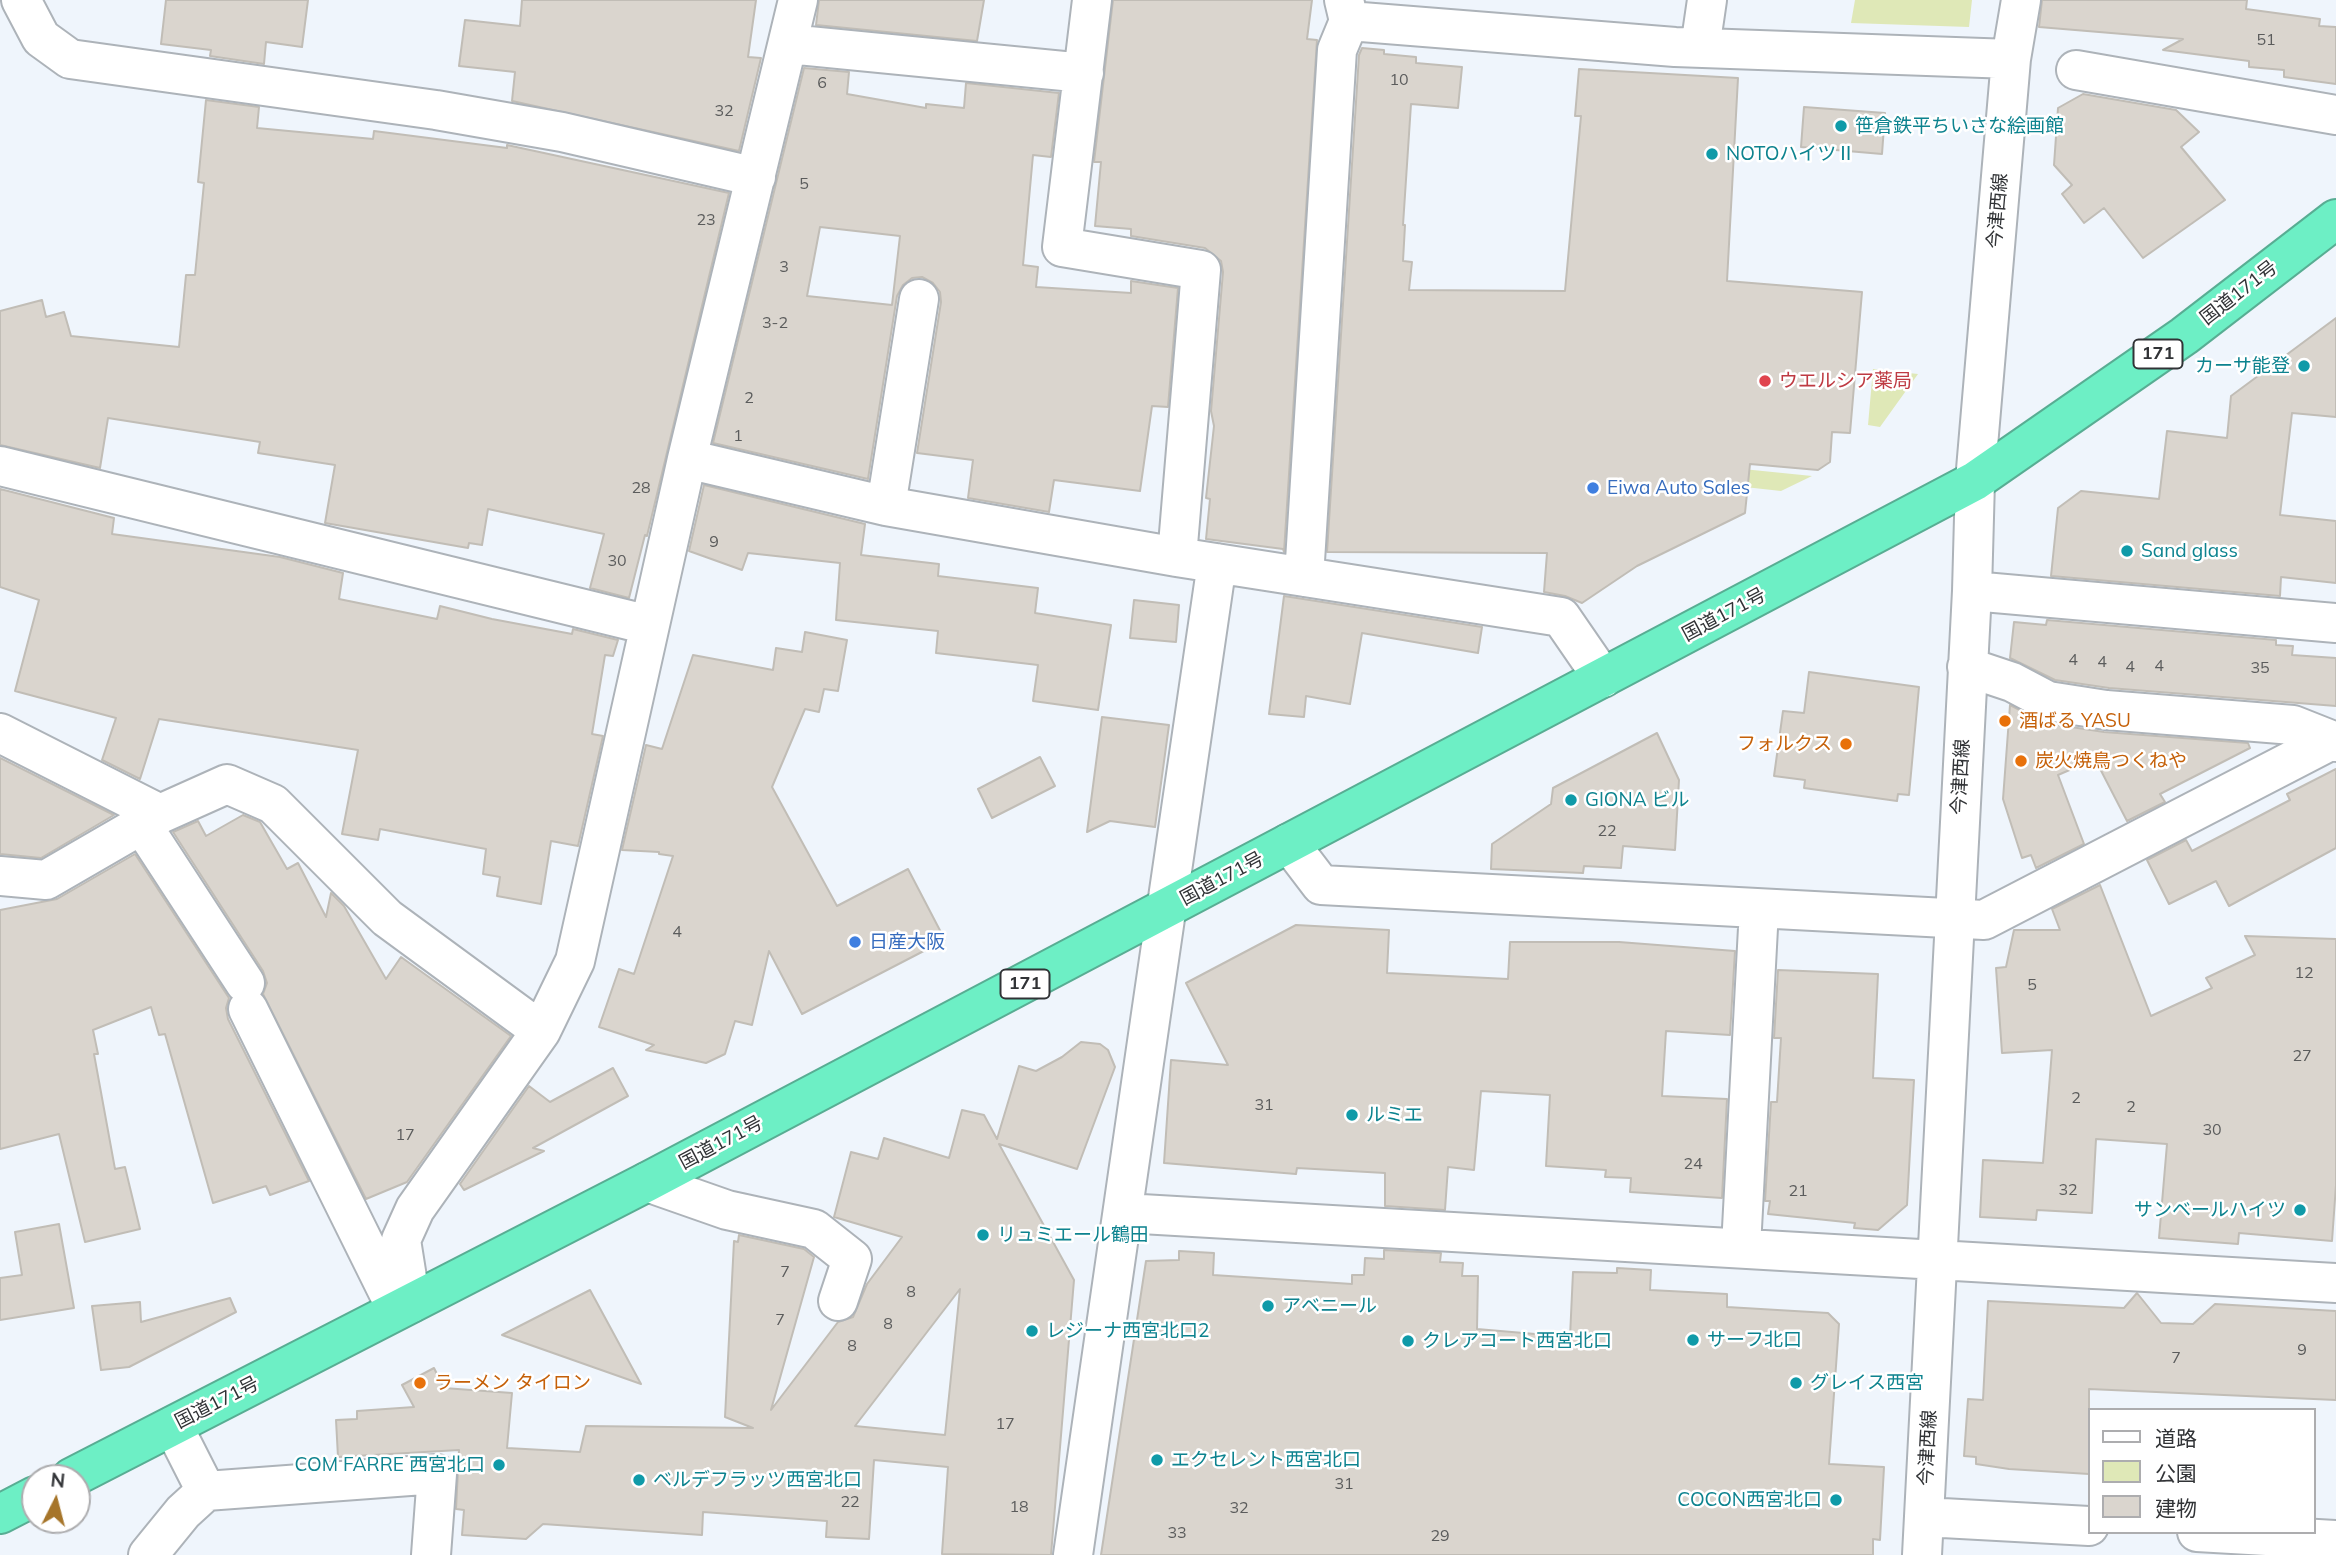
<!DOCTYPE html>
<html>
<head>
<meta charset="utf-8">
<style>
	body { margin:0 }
	#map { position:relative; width:2336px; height:1555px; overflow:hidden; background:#eff5fc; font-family:Mulish,"Noto Sans JP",sans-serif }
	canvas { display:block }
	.legend { position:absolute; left:2088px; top:1408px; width:228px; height:126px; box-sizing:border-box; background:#fff; border:2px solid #adadaf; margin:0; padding:9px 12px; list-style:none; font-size:21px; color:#313336 }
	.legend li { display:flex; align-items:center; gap:14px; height:35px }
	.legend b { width:35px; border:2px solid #adadaf }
	.north { position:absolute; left:21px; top:1464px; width:70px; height:70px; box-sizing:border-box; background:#fff; border:2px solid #adadaf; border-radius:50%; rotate:6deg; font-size:19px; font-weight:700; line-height:28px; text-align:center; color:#313336 }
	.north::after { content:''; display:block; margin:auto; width:24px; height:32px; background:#a6752a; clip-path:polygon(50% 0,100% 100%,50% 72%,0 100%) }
</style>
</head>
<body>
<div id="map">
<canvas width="2336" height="1555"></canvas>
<ul class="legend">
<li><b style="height:9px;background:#fff"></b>道路</li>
<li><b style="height:19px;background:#dfe8b7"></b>公園</li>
<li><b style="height:19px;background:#dad5ce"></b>建物</li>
</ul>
<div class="north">N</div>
</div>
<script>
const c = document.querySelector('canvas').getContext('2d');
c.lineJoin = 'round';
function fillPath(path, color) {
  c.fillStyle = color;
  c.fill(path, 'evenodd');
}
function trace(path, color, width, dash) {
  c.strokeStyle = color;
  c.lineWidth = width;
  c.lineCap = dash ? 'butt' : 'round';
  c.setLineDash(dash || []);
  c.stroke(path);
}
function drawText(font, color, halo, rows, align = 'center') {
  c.font = font + ' Mulish,"Noto Sans JP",sans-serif';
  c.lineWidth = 5;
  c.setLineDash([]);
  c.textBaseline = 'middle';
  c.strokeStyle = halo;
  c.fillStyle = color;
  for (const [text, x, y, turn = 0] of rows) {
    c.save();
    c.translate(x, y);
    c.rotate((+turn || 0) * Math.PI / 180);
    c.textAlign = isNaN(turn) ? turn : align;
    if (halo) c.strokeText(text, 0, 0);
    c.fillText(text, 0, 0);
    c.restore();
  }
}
fillPath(new Path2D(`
	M1855 0H1972L1969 27 1851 23Z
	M1873 369 1918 374 1880 427 1868 425Z
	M1664 461 1812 476 1781 491 1663 478Z`), '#dfe8b7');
const building = new Path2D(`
	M166 0H308L302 47 266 42 264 64 210 56 211 50 161 44Z
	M522 0H756L748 57 761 58 739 151 512 101 515 72 459 66 465 20 520 26Z
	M819 0H984L977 41 816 25Z
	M1113 0H1312L1307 39 1317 40 1284 552 1283 549 1206 539 1210 499 1206 498 1214 426 1211 411 1223 272 1221 261 1205 248 1131 236V229L1095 226 1101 162H1094Z
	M2042 0H2247L2246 9 2320 19 2319 26 2336 27V84L2284 77V70L2249 67V61L2163 50 2183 39 2039 27Z
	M1362 48 1384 50V54L1416 57V63L1462 67 1458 108 1411 104 1403 225H1405L1403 261 1412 262 1409 290 1565 291 1581 116H1575L1579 69 1738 78 1727 281 1862 292 1850 433 1832 432 1830 462 1818 470 1750 464 1745 513 1637 566 1582 603 1565 596 1544 592 1547 553 1327 552 1359 55Z
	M804 68 849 72 847 94 926 108V104L964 108 966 83 1059 93 1051 157 1033 155 1023 265 1038 267 1036 287 1131 293V281L1178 288 1168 407 1152 406 1140 491 1054 480 1049 512 968 498 973 460 917 453 941 302 940 292 933 283 922 277 912 278 903 285 897 296 868 479 713 443ZM820 227 900 236 892 305 807 296Z
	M2083 94 2176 110 2199 132 2181 147 2225 200 2143 258 2104 208 2084 223 2062 194 2072 185 2054 165 2058 108Z
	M206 100 259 107 257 128 373 139 374 131 507 148V145L729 193 647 536 645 535 629 598 590 588 604 534 488 509 482 545 469 543 468 548 325 523 335 465 258 453 260 442 108 418 100 468 0 445V311L42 300 46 317 64 312 71 336 179 347 186 275H195L204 183 198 182Z
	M1804 107 1885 113 1882 154 1801 147Z
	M2336 318V417L2292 413 2280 515 2336 521V583L2281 577 2280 596 2051 576 2058 508 2081 491 2159 499 2167 431 2227 438 2231 396Z
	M704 485 865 524 861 555 939 564 938 576 1038 588 1035 613 1111 625 1098 710 1033 701 1038 665 936 653 938 631 836 620 840 563 748 553 742 570 689 551Z
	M0 489 114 518 112 534 280 557 343 573 339 599 437 619 440 606 492 619 572 634 573 629 618 640 613 656 605 655 592 734 603 736 578 846 551 841 541 904 497 896 500 877 483 874 486 849 380 829 378 840 342 834 358 750 159 719 140 779 102 760 116 718 15 691 39 600 0 587Z
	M1284 596 1482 627 1478 653 1362 633 1350 704 1306 696 1304 717 1269 714Z
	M1134 600 1179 605 1176 642 1130 638Z
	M2047 620 2276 640V645L2293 646 2292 655 2336 658V706L2109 688 2055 680 2010 658 2014 622 2046 625Z
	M805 632 847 640 838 691 824 689 819 712 805 709 772 787 837 906 908 869 945 940 802 1014 769 951 752 1025 735 1021 725 1054 706 1063 646 1050 654 1045 599 1027 619 969 634 974 673 856 659 854V852L622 850 646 745 662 749 693 655 773 670 776 648 802 652Z
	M1809 672 1919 687 1909 795 1898 794 1897 801 1804 788 1805 780 1774 776 1783 711 1804 713Z
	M2010 705 2045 723 2104 732 2248 743 2250 748 2160 794 2165 802 2127 821 2095 759 2058 775 2084 844 2036 868 2031 855 2022 858 2003 799Z
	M1102 717 1169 725 1155 827 1110 821 1087 832Z
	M1657 733 1679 780 1675 850 1623 846 1621 868 1584 866 1583 873 1491 869 1492 844 1551 804 1553 788Z
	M1040 757 1055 786 992 818 978 789Z
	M0 758 114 815 41 858 0 854Z
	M2336 769V848L2229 906 2216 881 2169 904 2147 860 2186 840 2192 851 2290 800 2287 794Z
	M243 815 260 822 287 869 298 863 326 917 331 893 344 906 386 979 401 957 511 1036 407 1182 366 1199 263 994 267 983 263 971 173 832 198 821 206 836Z
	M135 854 229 998 226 1008 228 1019 309 1181 270 1195 266 1186 213 1203 165 1034 159 1035 151 1007 93 1030 98 1054H94L115 1169 125 1167 140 1229 85 1242 59 1134 0 1149V910L57 899Z
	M2100 885 2151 1016 2212 988 2206 978 2255 955 2245 936 2336 939V1185L2332 1241 2239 1233 2238 1244 2159 1238 2167 1144 2096 1139 2092 1213 2037 1210 2036 1220 1980 1217 1983 1160 2043 1163 2052 1050 2002 1053 1996 968 2006 967 2014 930H2060L2052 909Z
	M1296 925 1389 930 1387 973 1508 979 1510 942H1619L1735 951 1730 1035 1666 1031 1662 1096 1727 1099 1722 1198 1630 1192 1631 1178 1605 1177 1606 1170 1546 1166 1550 1095 1481 1091 1474 1170 1448 1167 1445 1210 1385 1206V1173L1297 1168 1296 1174 1164 1163 1171 1060 1228 1065 1186 983Z
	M1778 970 1878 974 1873 1078 1914 1080 1907 1205 1878 1230 1854 1228 1855 1223 1768 1214 1770 1201H1765L1771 1102H1777L1781 1038H1774Z
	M1081 1042 1100 1044 1108 1050 1115 1067 1077 1169 999 1144 1074 1280 1051 1555 942 1554 948 1467 874 1460 869 1539 826 1537 827 1521 703 1512 702 1535 543 1524 526 1539 462 1535 464 1510 456 1509 459 1450 338 1457 336 1420 357 1419V1411L414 1407 402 1385 434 1368 444 1388 512 1393 507 1448 580 1452 586 1426 753 1428 725 1417 734 1241 738 1242 739 1235 804 1249 814 1257 771 1410 838 1322 853 1317 867 1284 902 1237 834 1217 851 1152 878 1159 884 1138 949 1158 962 1110 984 1115 997 1139 1019 1066 1036 1071 1062 1057ZM960 1289 945 1435 855 1426Z
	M613 1068 628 1096 533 1148 544 1151 464 1190 460 1184 529 1086 550 1102Z
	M59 1224 74 1308 0 1320V1278L22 1275 15 1232Z
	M1384 1250 1441 1253 1440 1262 1463 1263 1462 1276H1478L1477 1329 1570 1337 1573 1272 1617 1273V1268L1651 1270 1650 1290 1727 1294V1307L1828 1313 1839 1324 1829 1464 1884 1467 1880 1540 1873 1539V1555H1101L1146 1261 1179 1260V1251L1214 1253 1213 1275 1352 1284V1275H1364L1365 1258 1384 1259Z
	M590 1290 641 1384 502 1335Z
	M2137 1293 2161 1323 2193 1324 2215 1304 2336 1311V1400L2089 1389V1474L2009 1469 1976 1464V1457L1964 1456 1968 1399 1983 1400 1988 1301 2124 1308Z
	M230 1298 236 1312 129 1367 101 1370 92 1306 140 1302 141 1322Z`);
fillPath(building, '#dad5ce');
trace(building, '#c1bdb6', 2);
const minor = new Path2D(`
	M21 0 41 38 70 59 436 110 562 132 756 177
	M1092 0 1062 247 1201 270 1177 557
	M1344 0 1349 21 1675 47 2011 59
	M788 44 1084 73
	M1700 48 1707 0
	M2076 70 2336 115
	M687 459 886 506 1177 557 1561 617 1603 678
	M0 466 649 625
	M886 506 919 299
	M1304 577 1337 50 1349 21
	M1972 591 2336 623
	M1967 667 2012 682 2048 701 2106 710 2293 725 2336 742
	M0 733 160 814
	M142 825 245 983
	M1289 843 1321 885 1984 920 2330 741
	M0 876 46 880 160 814 227 784 273 804 387 918 541 1031
	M248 1009 397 1310
	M647 1182 727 1210 814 1229 852 1259 838 1301
	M1124 1213 2336 1283
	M1741 1247 1759 909
	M411 1303 401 1240 415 1209 541 1031 575 961 687 459 798 0
	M173 1426 206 1491 437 1474 431 1555
	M1924 1517 2089 1526
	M2197 1532 2336 1540
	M148 1555 183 1512 206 1491
	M1073 1555C1123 1225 1166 893 1217 563
	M1922 1555 1972 591 1975 481 2011 59 2021 0`);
const highway = new Path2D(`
	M71 1478 647 1182 1975 481 2184 336 2336 219
	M0 1514 35 1496`);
trace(minor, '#adb3b9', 42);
trace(highway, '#58ad93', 42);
trace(minor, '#fff', 38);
trace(highway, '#6defc5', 38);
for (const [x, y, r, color] of [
	[1841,126,7,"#0f9aa8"],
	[1712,154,7,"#0f9aa8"],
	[2304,366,7,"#0f9aa8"],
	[1765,381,7,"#e0444e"],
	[1593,488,7,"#3f7fe0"],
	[2127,551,7,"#0f9aa8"],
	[2005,721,7,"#e8710a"],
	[1846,744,7,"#e8710a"],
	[2021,761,7,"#e8710a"],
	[1571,800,7,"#0f9aa8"],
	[855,942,7,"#3f7fe0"],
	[1352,1115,7,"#0f9aa8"],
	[2300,1210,7,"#0f9aa8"],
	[983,1235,7,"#0f9aa8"],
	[1268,1306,7,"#0f9aa8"],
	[1032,1331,7,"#0f9aa8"],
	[1693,1340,7,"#0f9aa8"],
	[1408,1341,7,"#0f9aa8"],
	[420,1383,7,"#e8710a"],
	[1796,1383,7,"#0f9aa8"],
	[1157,1460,7,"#0f9aa8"],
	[499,1465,7,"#0f9aa8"],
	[639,1480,7,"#0f9aa8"],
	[1836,1500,7,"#0f9aa8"]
]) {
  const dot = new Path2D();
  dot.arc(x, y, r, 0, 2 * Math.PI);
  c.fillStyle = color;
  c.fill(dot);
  trace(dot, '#fff', 2.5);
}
drawText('16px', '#5b5c5c', null, [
	["51",2266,40],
	["10",1399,80],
	["6",822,83],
	["32",724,111],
	["5",804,184],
	["23",706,220],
	["3",784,267],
	["3-2",775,323],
	["2",749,398],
	["1",738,436],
	["28",641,488],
	["9",714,542],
	["30",617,561],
	["4",2073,660],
	["4",2102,662],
	["4",2159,666],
	["4",2130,667],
	["35",2260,668],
	["22",1607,831],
	["4",677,932],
	["12",2304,973],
	["5",2032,985],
	["27",2302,1056],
	["2",2076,1098],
	["31",1264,1105],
	["2",2131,1107],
	["30",2212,1130],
	["17",405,1135],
	["24",1693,1164],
	["32",2068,1190],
	["21",1798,1191],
	["7",785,1272],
	["8",911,1292],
	["7",780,1320],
	["8",888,1324],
	["8",852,1346],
	["9",2302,1350],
	["7",2176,1358],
	["17",1005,1424],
	["31",1344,1484],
	["22",850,1502],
	["18",1019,1507],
	["32",1239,1508],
	["33",1177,1533],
	["29",1440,1536]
]);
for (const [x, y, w] of [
	[2158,354,49],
	[1025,984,49]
]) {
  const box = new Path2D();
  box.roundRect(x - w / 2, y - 14.5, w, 29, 5);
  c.fillStyle = '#fff';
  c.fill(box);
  trace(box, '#313336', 2);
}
drawText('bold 18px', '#313336', null, [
	["171",2158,354],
	["171",1025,984]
]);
drawText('19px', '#0d838f', '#fff', [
	["笹倉鉄平ちいさな絵画館",1855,126],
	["NOTOハイツⅡ",1726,154],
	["カーサ能登",2290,366,"right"],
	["Sand glass",2141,551],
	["GIONA ビル",1585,800],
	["ルミエ",1366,1115],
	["サンベールハイツ",2286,1210,"right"],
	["リュミエール鶴田",997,1235],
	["アベニール",1282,1306],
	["レジーナ西宮北口2",1046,1331],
	["サーフ北口",1707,1340],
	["クレアコート西宮北口",1422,1341],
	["グレイス西宮",1810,1383],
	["エクセレント西宮北口",1171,1460],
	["COM FARRE 西宮北口",485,1465,"right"],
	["ベルデフラッツ西宮北口",653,1480],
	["COCON西宮北口",1822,1500,"right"]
], 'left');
drawText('19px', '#313336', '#fff', [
	["今津西線",1998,211,-85],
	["国道171号",2239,293,-38],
	["国道171号",1724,615,-28],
	["今津西線",1961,777,-87],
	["国道171号",1222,879,-28],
	["国道171号",721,1143,-28],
	["国道171号",217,1403,-27],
	["今津西線",1928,1448,-87]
]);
drawText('19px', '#be3a42', '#fff', [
	["ウエルシア薬局",1779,381]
], 'left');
drawText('19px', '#366cbe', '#fff', [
	["Eiwa Auto Sales",1607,488],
	["日産大阪",869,942]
], 'left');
drawText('19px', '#c56008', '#fff', [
	["酒ばる YASU",2019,721],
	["フォルクス",1832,744,"right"],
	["炭火焼鳥つくねや",2035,761],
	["ラーメン タイロン",434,1383]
], 'left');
</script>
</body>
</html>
